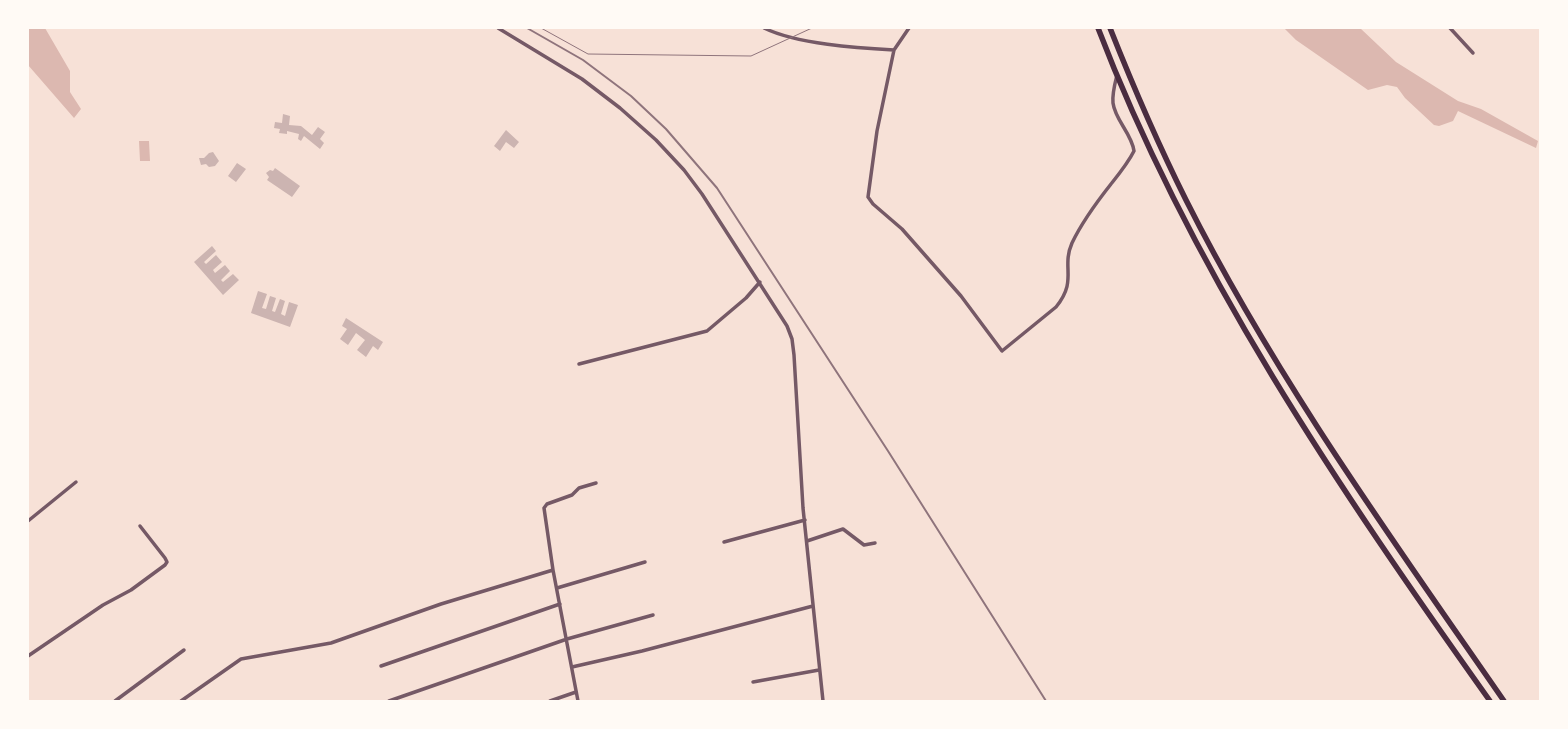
<!DOCTYPE html>
<html>
<head>
<meta charset="utf-8">
<style>
	body { margin:0 }
	#map { position:relative; width:1568px; height:729px; overflow:hidden; background:#f7e1d7; font-family:"DM Sans",sans-serif }
	canvas { display:block }
	.frame { position:absolute; inset:0; border:29px solid #fffaf5; pointer-events:none }
</style>
</head>
<body>
<div id="map">
<canvas width="1568" height="729"></canvas>
<div class="frame"></div>
</div>
<script>
const c = document.querySelector('canvas').getContext('2d');
c.lineJoin = 'round';
function fillPath(path, color) {
  c.fillStyle = color;
  c.fill(path, 'evenodd');
}
function trace(path, color, width, dash) {
  c.strokeStyle = color;
  c.lineWidth = width;
  c.lineCap = dash ? 'butt' : 'round';
  c.setLineDash(dash || []);
  c.stroke(path);
}
fillPath(new Path2D(`
	M28 28H45L70 71V92L81 109 74 118 28 65Z
	M1284 28H1360L1396 62 1458 101 1481 109 1538 141 1536 148 1458 111 1453 121 1439 126 1434 125 1405 98 1397 87 1387 85 1368 90 1296 40Z
	M139 141H149L150 161H140Z`), '#dcb8b0');
fillPath(new Path2D(`
	M283 114 290 116 289 125 301 126 312 135 318 127 325 132 320 139 324 143 320 149 304 136 301 141 298 139 299 134 287 131V134L279 133 280 129 274 128 275 122 282 123Z
	M506 130 519 142 514 148 506 142 500 151 494 146Z
	M213 152 219 161 215 166 209 167 206 164 201 165 199 158H204L209 153Z
	M237 163 246 169 236 182 228 176Z
	M275 168 300 186 292 197 267 180 269 177 266 173 270 170 273 171Z
	M212 246 216 251 204 262 206 264 216 255 222 262 213 270 215 273 225 265 230 271 221 280 223 282 233 274 239 280 223 295 194 262Z
	M258 291 267 294 262 308 266 309 270 296 276 298 272 311 275 312 280 299 285 301 281 314 285 316 289 302 298 305 290 327 251 313Z
	M346 318 383 342 378 350 373 346 366 357 357 350 365 340 356 333 348 345 340 339 347 329 342 326Z`), '#ccb4b1');
trace(new Path2D(`
	M498 28 582 79 620 108 656 140 684 170 702 194 787 326 792 339 794 355 803 508 823 701
	M764 28C797 44 857 48 894 50L909 28
	M1450 28 1473 53
	M894 50 877 131 868 197 873 204 902 229 961 296 1002 351 1056 307C1078 280 1061 268 1072 243 1082 222 1096 203 1111 184 1119 174 1128 163 1134 151 1132 134 1115 120 1113 103 1112 94 1115 83 1117 75
	M579 364 707 331 746 298 760 282
	M28 521 76 482
	M807 541 843 529 864 545 875 543
	M724 542 805 520
	M553 570 544 508 547 504 572 495 579 488 596 483
	M557 588 645 562
	M28 656 103 605 131 590 165 565 167 562 165 558 140 526
	M381 666 560 604
	M572 667 642 651 813 606
	M753 682 819 670
	M115 701 184 650
	M181 701 241 659 331 643 441 604 553 570 578 701
	M389 701 567 639 653 615
	M550 701 576 692`), '#755966', 3.5);
trace(new Path2D(`
	M1098 28C1191 271 1340 490 1490 701
	M1110 28C1133 86 1158 144 1186 200 1275 377 1392 539 1504 701`), '#4a2c40', 5.5);
trace(new Path2D(`
	M541 28 588 54 751 56 812 28`), '#8f747c', 1);
trace(new Path2D(`
	M527 28 583 60 631 96 666 129 717 188 888 451 1046 701`), '#8f747c', 2);
</script>
</body>
</html>
